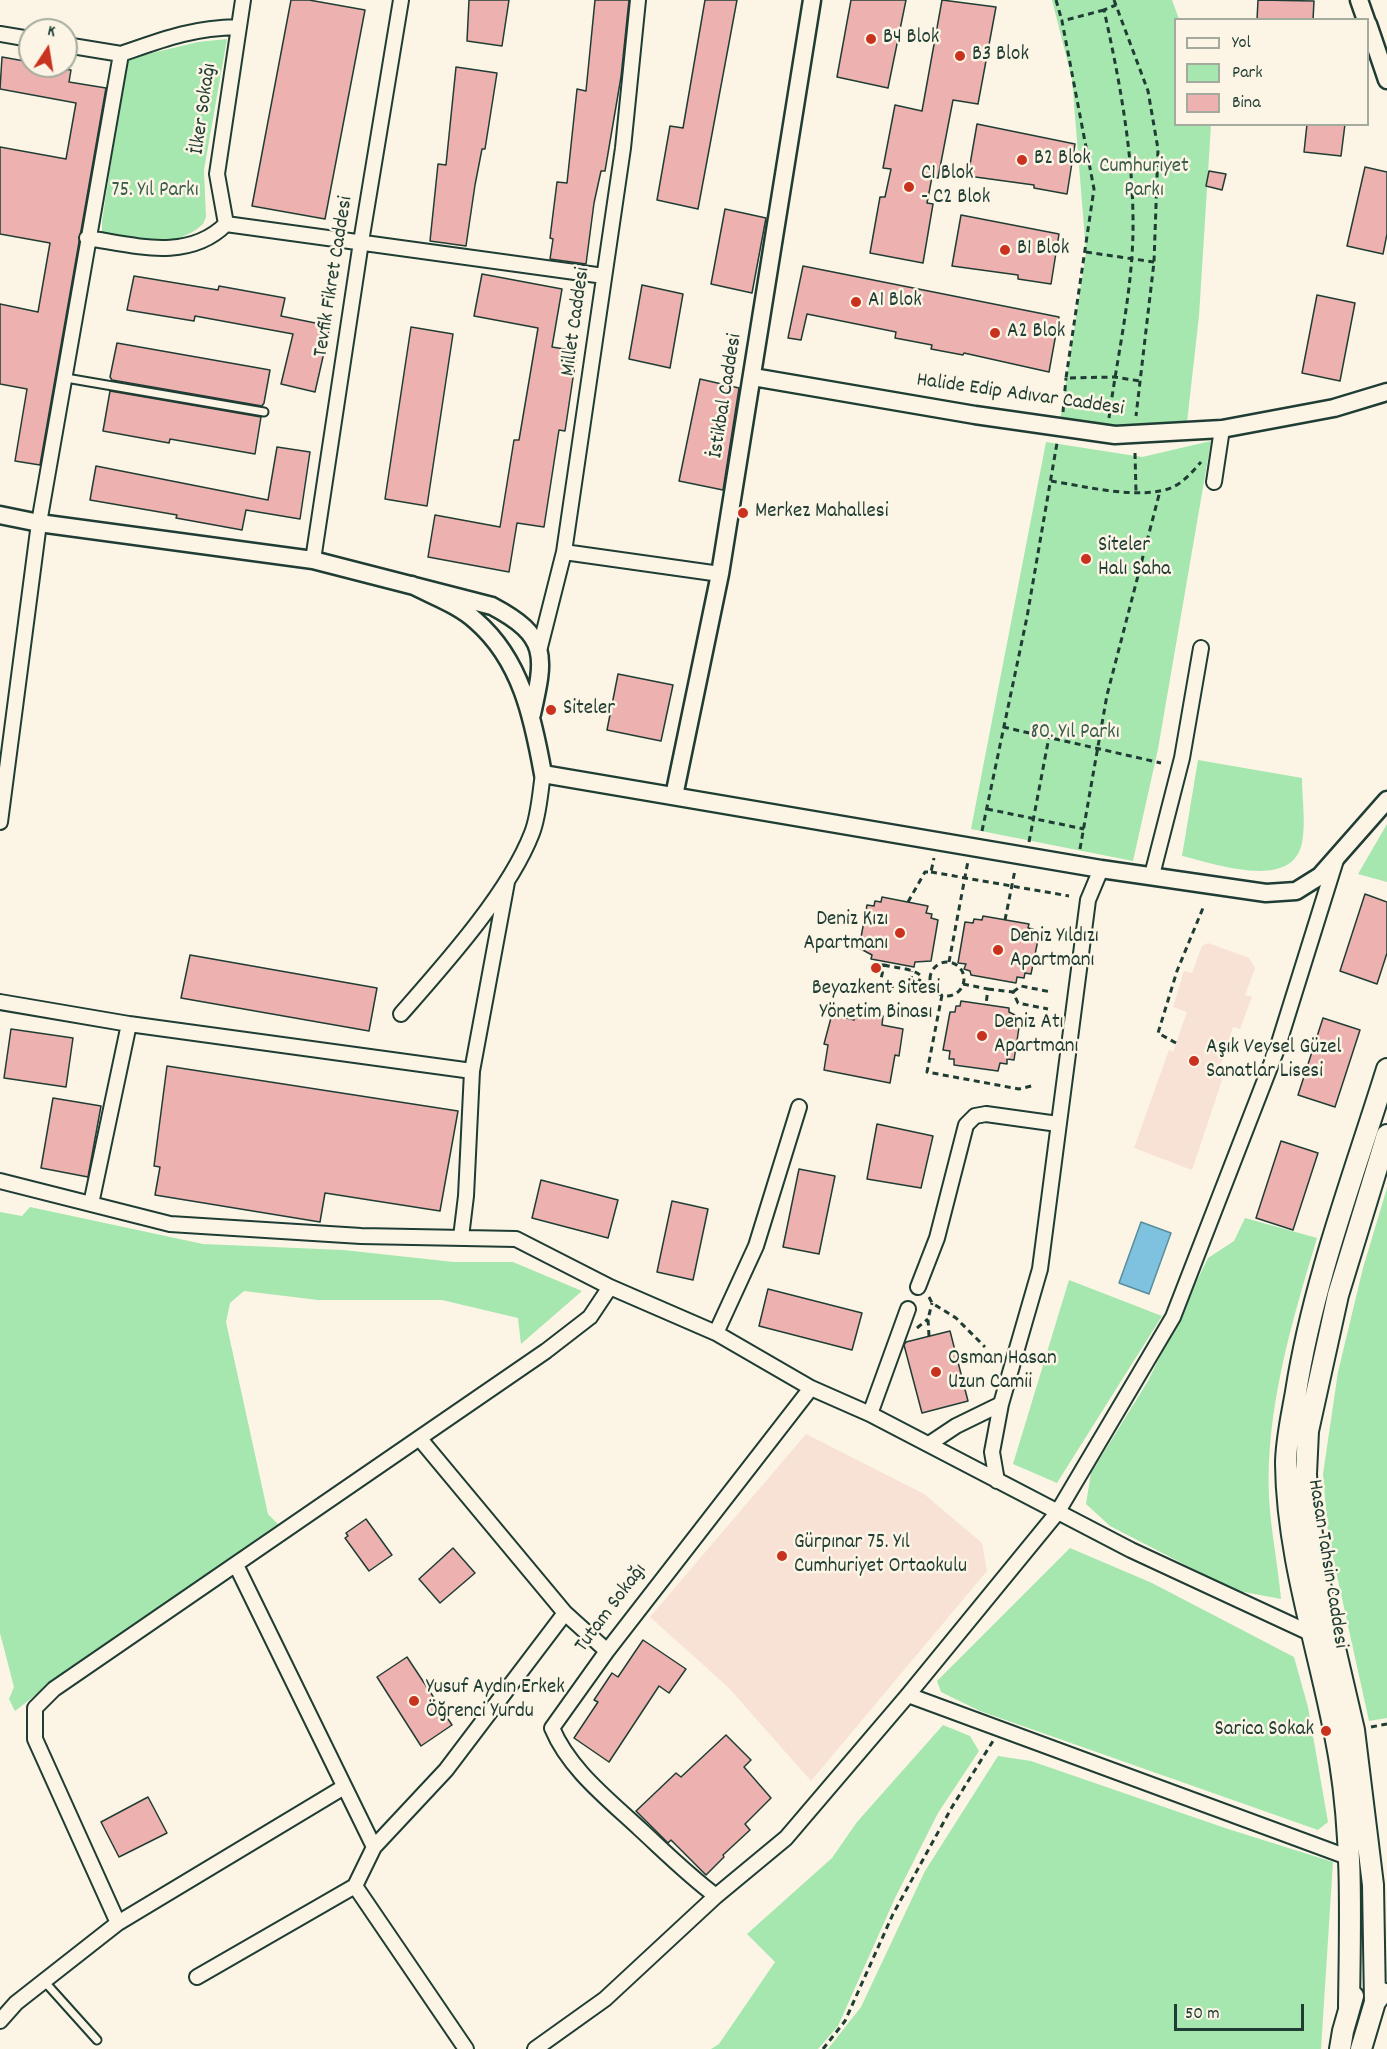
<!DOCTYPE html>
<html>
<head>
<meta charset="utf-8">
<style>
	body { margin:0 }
	#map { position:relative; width:1387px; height:2049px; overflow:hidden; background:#fcf5e5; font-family:Dekko,sans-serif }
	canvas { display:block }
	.legend { position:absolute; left:1174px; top:18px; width:195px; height:108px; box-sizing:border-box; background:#fcf5e5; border:2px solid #a4ab9e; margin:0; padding:8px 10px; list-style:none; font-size:18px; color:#1f3d34 }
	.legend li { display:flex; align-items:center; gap:12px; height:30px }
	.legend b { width:30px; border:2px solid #a4ab9e }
	.north { position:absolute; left:18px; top:18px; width:60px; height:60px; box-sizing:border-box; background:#fcf5e5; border:2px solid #a4ab9e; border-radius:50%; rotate:12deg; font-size:16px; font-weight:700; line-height:24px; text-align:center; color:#1f3d34 }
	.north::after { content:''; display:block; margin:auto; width:21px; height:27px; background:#c8321e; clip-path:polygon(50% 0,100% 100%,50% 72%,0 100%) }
	.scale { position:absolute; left:1174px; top:2004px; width:130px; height:27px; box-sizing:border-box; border:3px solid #1f3d34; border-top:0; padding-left:8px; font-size:18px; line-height:21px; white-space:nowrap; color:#1f3d34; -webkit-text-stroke:4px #fcf5e5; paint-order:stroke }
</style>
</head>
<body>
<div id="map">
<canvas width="1387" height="2049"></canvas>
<ul class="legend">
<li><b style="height:8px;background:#fcf5e5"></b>Yol</li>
<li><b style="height:16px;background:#a6e6af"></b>Park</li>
<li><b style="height:16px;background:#edb2af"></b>Bina</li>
</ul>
<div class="north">K</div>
<div class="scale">50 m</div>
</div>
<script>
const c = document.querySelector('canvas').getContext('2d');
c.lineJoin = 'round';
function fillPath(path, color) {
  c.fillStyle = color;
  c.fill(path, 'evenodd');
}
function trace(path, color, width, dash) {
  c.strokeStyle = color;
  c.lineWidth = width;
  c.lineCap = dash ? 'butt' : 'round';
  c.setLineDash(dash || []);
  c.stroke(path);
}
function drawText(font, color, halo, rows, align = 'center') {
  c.font = font + ' Dekko,sans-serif';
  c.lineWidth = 5;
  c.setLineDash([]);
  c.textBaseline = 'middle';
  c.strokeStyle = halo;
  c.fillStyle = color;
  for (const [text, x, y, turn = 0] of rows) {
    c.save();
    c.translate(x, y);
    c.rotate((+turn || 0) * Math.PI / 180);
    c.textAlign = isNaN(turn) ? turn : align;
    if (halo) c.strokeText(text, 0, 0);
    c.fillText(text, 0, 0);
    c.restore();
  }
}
fillPath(new Path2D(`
	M1208 943 1249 958 1255 968 1245 995 1252 997 1240 1029 1233 1027 1219 1069 1225 1071 1192 1170 1134 1148 1169 1050 1173 1052 1187 1012 1173 1007 1184 971 1192 973 1202 946Z
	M806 1434 924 1494 982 1543 987 1571 811 1781 729 1688 650 1617Z`), '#f8e1d5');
fillPath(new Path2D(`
	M1052 0H1172L1179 19 1176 20V124L1211 125 1199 316 1186 431 1059 427 1086 252 1072 79Z
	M227 39 204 170 206 217 203 224C176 249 137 242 104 233L102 231V221L127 59 198 42Z
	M1211 441 1158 749 1133 861 971 829 1046 442 1142 457Z
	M1198 760 1302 778C1302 799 1306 823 1302 843 1292 892 1213 863 1182 856Z
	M1387 824V882L1358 874Z
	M1387 1188V1718L1369 1721 1328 1535 1323 1474 1338 1372 1363 1268Z
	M30 1207 203 1244 343 1250 454 1262H513L582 1291 521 1344 518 1318 442 1300H318L244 1291 230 1303 226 1322 268 1514 278 1524 60 1676 15 1711 9 1699 14 1687 0 1633V1212L22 1216Z
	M1245 1218 1317 1238C1292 1321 1265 1411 1269 1498 1271 1532 1278 1565 1281 1599L1239 1591 1205 1575 1110 1526 1086 1504 1091 1473 1148 1381 1208 1258 1234 1241Z
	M1069 1280 1162 1316 1057 1483 1013 1464Z
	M1070 1548 1152 1583 1294 1657 1308 1707 1328 1822 1318 1830 980 1711 941 1692 937 1681Z
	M943 1725 970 1736 979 1751 938 1813 895 1898 838 2026 818 2049H711L719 2044 775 1962 747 1934 832 1858 857 1822Z
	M998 1756 1031 1761 1225 1828 1333 1862 1321 2049H828L861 2007 925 1871Z`), '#a6e6af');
const water = new Path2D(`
	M1141 1222 1171 1233 1149 1294 1119 1283Z`);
fillPath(water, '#7ec2df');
trace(water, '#588d9b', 1.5);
const building = new Path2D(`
	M291 0H309L365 10 325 219 252 206Z
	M469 0H509L502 46 467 41Z
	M595 0H629L621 77 605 171H601L594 203 586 264 550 259 553 239 550 238 557 182 567 183 577 89 586 91Z
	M705 0H737L698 209 657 200 670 126 683 128Z
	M851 0H906L888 88 837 77Z
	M942 0 996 7 978 104 953 100 938 178 932 177 927 203 933 204 923 263 870 253 880 197H885L891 169 883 168 895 105 922 111Z
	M1258 0 1314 1 1313 20H1257Z
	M2 57 30 62V66L71 70 69 82 106 88 40 465 15 461 27 389 0 384V304L38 312 50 243 0 234V147L66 159 76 103 0 89Z
	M456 67 497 73 485 149H482L475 185 466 246 430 241 438 164 446 165Z
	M977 124 1075 144 1067 194 1034 188V185L968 176Z
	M1307 124H1345L1341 156 1304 152Z
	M1365 167 1387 172V234L1383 254 1347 246Z
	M1209 171 1226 174 1222 190 1206 186Z
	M725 209 766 218 752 293 711 284Z
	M961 215 1059 234 1051 284 1018 279V275L952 266Z
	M803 266 1059 317 1049 372 964 353 963 355 931 349 932 345 895 338 896 332 807 314 801 340 788 338Z
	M482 274 562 289 552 347 577 351 565 431 559 430 544 527 517 523 509 572 428 557 435 515 500 527 514 440H519L538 328 474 316Z
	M134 276 218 290 219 286 285 298 281 316 330 326 315 392 281 384 293 334 195 316 194 321 127 310Z
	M642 285 683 294 670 368 629 359Z
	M1317 295 1355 303 1340 381 1302 373Z
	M411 327 453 334 427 506 385 499Z
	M117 343 270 370 264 403 262 406 112 380 110 377Z
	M700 379 739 388 723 490 679 481Z
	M110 391 261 417 255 454 170 439 169 443 103 431Z
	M277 447 310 452 300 519 246 510 242 530 176 518 177 515 90 500 96 466 268 500Z
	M618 674 673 685 661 741 607 730Z
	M1365 894 1387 902V953L1377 984 1340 971Z
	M882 897 928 906 926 913 932 914 931 918 938 920 931 961 915 962 914 967 871 959 872 955 859 948 867 905 874 906 875 901 881 902Z
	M983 916 1029 924 1028 928 1033 929 1032 934 1039 935 1031 974 1025 973 1024 978 1017 977 1016 983 971 975 970 971 964 969 966 964 958 963 965 922 973 923 974 919 982 920Z
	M190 955 377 988 369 1031 181 998Z
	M961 1001 1009 1008V1012L1015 1015 1014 1020 1020 1021 1014 1060 1007 1059V1064L1000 1063 998 1071 954 1065V1059H949L950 1051 943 1050 950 1012H955L956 1006H960Z
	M856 1011 883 1016 882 1025 903 1029 899 1056 895 1055 890 1083 824 1070 828 1045 824 1044 832 1014 854 1020Z
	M1323 1018 1360 1030 1335 1107 1298 1095Z
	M11 1029 73 1038 66 1087 4 1078Z
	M167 1066 458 1111 440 1211 325 1193 320 1222 155 1195 160 1167 154 1166Z
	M53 1098 101 1106 88 1177 41 1168Z
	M877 1124 933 1136 921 1188 867 1179Z
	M1281 1141 1318 1153 1293 1230 1256 1218Z
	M799 1169 835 1176 819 1254 783 1247Z
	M541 1180 618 1200 608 1238 532 1218Z
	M672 1201 708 1209 693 1280 657 1272Z
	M768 1289 862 1313 852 1350 759 1326Z
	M950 1331 968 1401 922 1413 904 1345 906 1342Z
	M366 1519 392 1555 369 1571 345 1538 348 1536 346 1533Z
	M453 1548 475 1573 440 1603 419 1579Z
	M643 1640 686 1669 669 1693 659 1686 609 1762 574 1738 598 1702 594 1700 612 1673 618 1677Z
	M407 1657 452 1725 421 1746 377 1677Z
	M726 1735 751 1760 744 1767 771 1798 745 1824 750 1830 723 1855 724 1857 706 1875 671 1840 668 1843 636 1811 676 1773 681 1777Z
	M148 1797 167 1833 119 1857 101 1822Z`);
fillPath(building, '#edb2af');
trace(building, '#1f3d34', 1.5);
const service = new Path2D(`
	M66 378 264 412
	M44 1981 97 2040`);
const minor = new Path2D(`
	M0 34 30 39
	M121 54C164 39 192 28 238 27
	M226 224 217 174 243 0
	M87 238C134 245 188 262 226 224L604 276
	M1214 482 1222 429
	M564 552 720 574
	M313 560 361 242 401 0
	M540 647 564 552 623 148 638 0
	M0 822 39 523 121 54 66 45
	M1152 875 1182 758 1201 648
	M0 1002 129 1024 472 1071
	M401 1014C444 965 509 893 532 833 539 815 540 793 543 774
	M0 1181 170 1224 361 1236 516 1239 610 1287 716 1333 811 1388 870 1414 1131 1550 1312 1634
	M91 1204 129 1024
	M461 1237 466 1196 472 1071 507 882
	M918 1287 937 1238 966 1125 975 1116 986 1114 1058 1124
	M716 1333 756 1246 799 1107
	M870 1414 908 1309
	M420 1439 565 1613 607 1651
	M929 1444 956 1426 1001 1404
	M997 1481 992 1452 1001 1404 1040 1269 1088 900 1101 869
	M236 1565 374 1847 355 1886 466 2049
	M908 1695 1350 1858
	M374 1847 446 1770 565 1613
	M716 1896C689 1876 665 1852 640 1829 608 1799 569 1769 552 1728L607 1651 811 1388
	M118 1923 35 1739V1708L54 1689 546 1351 590 1317 610 1287
	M197 1977 355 1886
	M0 2021 16 2003 118 1923 344 1787
	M535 2049 605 1999 716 1896 786 1838 908 1695 1057 1513 1173 1317 1277 1049 1336 860`);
const tertiary = new Path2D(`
	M1359 0 1366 20
	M1368 24 1387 80
	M753 377 975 415 1115 435 1222 429 1334 408 1387 392
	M0 515 39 523 313 560 492 606C549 636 545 656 532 714
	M412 585C433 596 459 605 476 621 521 660 533 718 543 774L1101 869 1266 893 1296 891 1320 876 1387 800
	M674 796 720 574 812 0`);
const secondary = new Path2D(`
	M1375 2002 1373 1885 1354 1730 1320 1584 1308 1509 1306 1474 1308 1431 1338 1295 1387 1135
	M1349 2007C1350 1924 1353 1844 1340 1762 1324 1663 1287 1565 1286 1464 1286 1441 1292 1415 1296 1392 1313 1282 1354 1175 1387 1069
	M1340 2049 1343 2031 1353 1996
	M1361 2049 1375 2002 1382 1993`);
trace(service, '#1f3d34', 11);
trace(minor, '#1f3d34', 18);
trace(tertiary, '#1f3d34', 21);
trace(secondary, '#1f3d34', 24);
trace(new Path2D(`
	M1056 0 1062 21
	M1114 0 1148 91 1158 149 1154 262 1136 416
	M1104 10 1062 21 1094 189 1066 378 1114 377 1140 381
	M1086 252 1154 262
	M1063 412 1066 378
	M1109 418C1117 357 1132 294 1133 232 1134 157 1120 82 1104 10L1116 5
	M1135 453 1136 492
	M1051 481C1084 486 1142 501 1173 487 1184 482 1193 471 1201 462
	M1003 727 1161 763
	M987 809 1084 829
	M982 831 1027 617 1057 443
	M1029 842 1049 737
	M1080 849 1107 695 1160 491
	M931 872 1069 896
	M908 902 925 872H931L934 858
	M1005 920 1015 870
	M949 962 968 861
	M930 979a17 17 0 1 1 34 0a17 17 0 1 1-34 0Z
	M880 965H884L880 984 924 993 929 992 933 987
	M884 965C895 968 913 968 921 976L919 982 911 981 912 971
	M918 983 932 985
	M963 984 988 989 986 1004
	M988 989 1013 992 1018 1003 1048 1009
	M1013 992 1021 986 1051 992
	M942 995 927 1072 1019 1089 1035 1085
	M1176 1043 1158 1033 1177 971 1203 908
	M929 1297 932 1303 956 1318 985 1347
	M917 1328 928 1319
	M929 1336 928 1319 932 1303
	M1371 1727 1387 1724
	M823 2049 845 2021 893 1914 952 1807 993 1741`), '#1f3d34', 3, [6, 4.5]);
trace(service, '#fcf5e5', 7);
trace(minor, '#fcf5e5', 14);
trace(tertiary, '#fcf5e5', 16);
trace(secondary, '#fcf5e5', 20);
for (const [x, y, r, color] of [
	[871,39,6,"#c8321e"],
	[960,56,6,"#c8321e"],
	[1022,160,6,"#c8321e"],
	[909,187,6,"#c8321e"],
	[1005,250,6,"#c8321e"],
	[856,302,6,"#c8321e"],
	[995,333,6,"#c8321e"],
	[743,513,6,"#c8321e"],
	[1086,559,6,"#c8321e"],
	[551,710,6,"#c8321e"],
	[900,933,6,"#c8321e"],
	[998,950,6,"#c8321e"],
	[876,968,6,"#c8321e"],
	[982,1036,6,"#c8321e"],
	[1194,1061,6,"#c8321e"],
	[936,1372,6,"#c8321e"],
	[782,1556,6,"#c8321e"],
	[414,1701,6,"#c8321e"],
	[1326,1731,6,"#c8321e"]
]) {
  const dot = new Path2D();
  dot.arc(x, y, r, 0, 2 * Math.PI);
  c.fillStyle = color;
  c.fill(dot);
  trace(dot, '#fcf5e5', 2);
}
drawText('21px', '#1f3d34', '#fcf5e5', [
	["B4 Blok",883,39],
	["B3 Blok",972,56],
	["B2 Blok",1034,160],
	["C1 Blok",921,175],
	["- C2 Blok",921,199],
	["B1 Blok",1017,250],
	["A1 Blok",868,302],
	["A2 Blok",1007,333],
	["Merkez Mahallesi",755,513],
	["Siteler",1098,547],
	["Halı Saha",1098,571],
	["Siteler",563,710],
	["Deniz Kızı",888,921,"right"],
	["Apartmanı",888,945,"right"],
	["Deniz Yıldızı",1010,938],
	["Apartmanı",1010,962],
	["Beyazkent Sitesi",876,990,"center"],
	["Yönetim Binası",876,1014,"center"],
	["Deniz Atı",994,1024],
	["Apartmanı",994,1048],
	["Aşık Veysel Güzel",1206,1049],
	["Sanatlar Lisesi",1206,1073],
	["Osman Hasan",948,1360],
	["Uzun Camii",948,1384],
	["Gürpınar 75. Yıl",794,1544],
	["Cumhuriyet Ortaokulu",794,1568],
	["Yusuf Aydın Erkek",426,1689],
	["Öğrenci Yurdu",426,1713],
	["Sarica Sokak",1314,1731,"right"]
], 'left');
drawText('21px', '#1f3d34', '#fcf5e5', [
	["İlker Sokağı",205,109,-82],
	["Tevfik Fikret Caddesi",335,277,-81],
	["Millet Caddesi",577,322,-82],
	["İstikbal Caddesi",727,396,-81],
	["Halide Edip Adıvar Caddesi",1020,396,8],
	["Hasan Tahsin Caddesi",1326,1564,81],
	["Tutam Sokağı",612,1609,-53]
]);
drawText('21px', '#3a5f4d', '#fcf5e5', [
	["Cumhuriyet",1144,168],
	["Parkı",1144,192],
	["75. Yıl Parkı",155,192],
	["80. Yıl Parkı",1075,734]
]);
</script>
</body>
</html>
